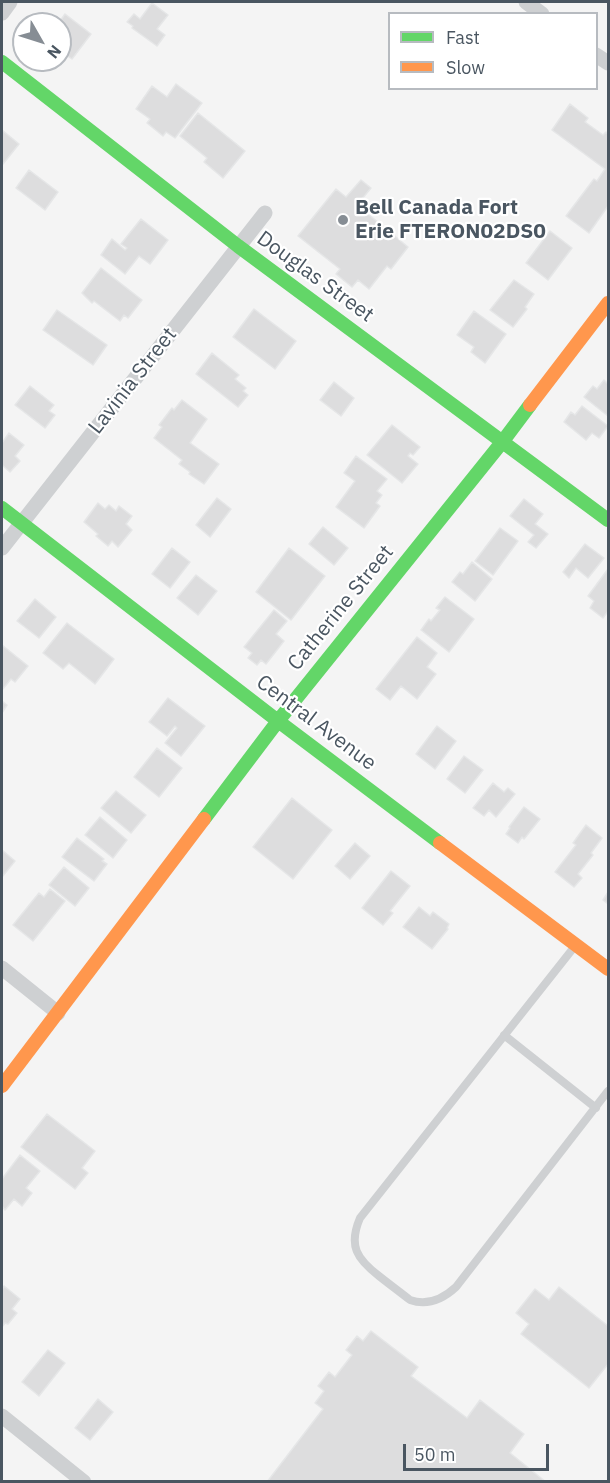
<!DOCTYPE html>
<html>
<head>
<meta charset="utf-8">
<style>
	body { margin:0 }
	#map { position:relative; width:610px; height:1483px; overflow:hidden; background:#f4f4f4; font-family:"IBM Plex Sans",sans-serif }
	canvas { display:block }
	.frame { position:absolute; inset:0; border:3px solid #4a5661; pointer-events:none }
	.legend { position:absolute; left:388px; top:12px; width:210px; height:78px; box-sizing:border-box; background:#fff; border:2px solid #b7bbc0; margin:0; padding:8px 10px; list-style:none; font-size:18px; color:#4a5661 }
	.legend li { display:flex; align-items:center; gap:12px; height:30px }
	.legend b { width:30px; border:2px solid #b7bbc0 }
	.north { position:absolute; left:12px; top:12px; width:60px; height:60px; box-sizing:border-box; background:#fff; border:2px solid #b7bbc0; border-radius:50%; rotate:129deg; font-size:16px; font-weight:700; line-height:24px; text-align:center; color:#4a5661 }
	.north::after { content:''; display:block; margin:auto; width:21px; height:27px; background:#868d94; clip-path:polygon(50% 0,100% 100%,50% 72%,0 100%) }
	.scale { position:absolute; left:403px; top:1444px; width:146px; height:27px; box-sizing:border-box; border:3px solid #4a5661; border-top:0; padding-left:8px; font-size:18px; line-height:21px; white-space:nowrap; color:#4a5661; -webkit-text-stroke:4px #fff; paint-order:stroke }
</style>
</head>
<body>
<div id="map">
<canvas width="610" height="1483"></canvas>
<div class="frame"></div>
<ul class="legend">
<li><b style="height:8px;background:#63d668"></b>Fast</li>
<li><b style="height:8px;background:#ff974d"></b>Slow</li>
</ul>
<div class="north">N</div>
<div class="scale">50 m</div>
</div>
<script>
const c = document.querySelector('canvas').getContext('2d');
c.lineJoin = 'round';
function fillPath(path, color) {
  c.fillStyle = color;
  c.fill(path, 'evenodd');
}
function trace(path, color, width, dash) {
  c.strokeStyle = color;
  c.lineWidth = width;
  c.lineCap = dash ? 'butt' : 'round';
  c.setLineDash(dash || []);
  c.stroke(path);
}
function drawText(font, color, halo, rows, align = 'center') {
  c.font = font + ' "IBM Plex Sans",sans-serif';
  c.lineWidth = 4.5;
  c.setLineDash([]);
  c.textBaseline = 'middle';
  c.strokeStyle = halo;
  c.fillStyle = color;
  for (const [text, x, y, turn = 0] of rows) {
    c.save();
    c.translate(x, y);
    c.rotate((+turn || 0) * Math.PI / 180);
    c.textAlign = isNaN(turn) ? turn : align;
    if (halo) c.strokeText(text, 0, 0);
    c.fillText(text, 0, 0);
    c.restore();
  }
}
const building = new Path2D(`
	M152 3 168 15 157 29 165 35 157 46 132 28 133 26 127 22 134 14 140 19Z
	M65 14 91 34 72 59 60 51V24H58Z
	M176 84 202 103 175 138 166 132 163 136 147 123 150 119 136 109 152 86 167 97Z
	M570 104 588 118 585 122 603 135 606 132 608 134V206L589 233 566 216 594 179 597 181 605 169 552 130Z
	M198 113 245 151 223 178 204 162 207 158 180 136Z
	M2 130 19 144 3 164 2 162Z
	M29 170 58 192 45 210 16 188Z
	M361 180 371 188 357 205 408 247 391 269 387 266 369 289 358 280 352 287 336 274 340 269 298 236 336 189 346 197Z
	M141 219 168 240 150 264 139 256 125 274 101 255 112 239 125 250 127 248 121 244Z
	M550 231 572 248 548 280 526 263Z
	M101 268 142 300 128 318 124 315 120 321 94 301 92 303 82 293Z
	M514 280 534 294 525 307 527 309 513 327 490 310Z
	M254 309 296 341 275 369 233 337Z
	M57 310 107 345 93 365 43 330Z
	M474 311 506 334 485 363 471 352 474 347 457 335Z
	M212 353 239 375 235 379 246 388 243 391 248 395 238 407 196 374Z
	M604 380 608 384V416L584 397 593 386 597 389Z
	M334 382 354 398 341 416 320 400Z
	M30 386 54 405 49 411 55 415 45 428 15 405Z
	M182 400 207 419 190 443 219 464 204 484 189 474 190 472 179 464 182 460 154 438 162 427 159 425 172 408 174 410Z
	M582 406 608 426 599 438 592 433 586 440 564 422 571 412 575 415Z
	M392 425 420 447 413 455 410 453 408 456 418 464 402 483 367 455Z
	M9 433 24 445 15 456 20 461 10 472 2 465V443Z
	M356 456 387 479 377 491 382 495 376 503 380 506 364 528 336 507 355 481 344 473Z
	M217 498 231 509 210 537 196 525Z
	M524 499 543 514 535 524 548 534 536 548 528 542 534 535 510 516Z
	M98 503 105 509 109 505 116 511 119 506 132 516 126 524 132 530 118 547 112 541 108 546 96 536 98 534 84 522Z
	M323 527 348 548 334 565 309 544Z
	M500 528 518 541 493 575 475 561Z
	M585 544 604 558 588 578 576 568 569 578 563 572Z
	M172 548 190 562 170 588 152 574Z
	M289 548 325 576 291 620 256 592Z
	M472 562 492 579 475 601 452 582 460 572 463 574Z
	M608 569V611L603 618 590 608 594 601 588 596Z
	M196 575 217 591 198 615 177 598Z
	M445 597 474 619 449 652 421 630 429 619 431 621 440 610 436 608Z
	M35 599 56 617 39 638 17 621Z
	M274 610 287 621 276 634 284 641 266 664 261 660 257 665 248 658 252 653 244 647Z
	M67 623 114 659 95 684 69 663 63 669 43 653Z
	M417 637 437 653 427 667 436 674 417 699 401 686 390 700 376 689Z
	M2 645 28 666 15 682 11 679 2 690Z
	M168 698 205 726 181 756 165 743 177 728 175 726 167 736 149 722Z
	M2 701 7 705 2 713Z
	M437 726 456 741 435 769 416 754Z
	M157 748 182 768 159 797 134 777Z
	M464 756 483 770 465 793 447 779Z
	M493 783 504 792 508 788 515 794 496 817 489 810 484 816 473 808Z
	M116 791 146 815 131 833 101 808Z
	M292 798 332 830 293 879 253 847Z
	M524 807 540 819 524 839 522 837 518 843 506 834 510 828 509 827Z
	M100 817 127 840 113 858 85 835Z
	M586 825 602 838 591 853 593 855 578 874 582 878 574 887 555 872 576 845 573 843Z
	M77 838 104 859 102 861 107 864 94 881 62 857Z
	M355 843 370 856 350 879 335 866Z
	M2 850 15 861 2 877Z
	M64 867 89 888 75 906 49 885Z
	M391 871 410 886 390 911 393 913 383 925 362 908Z
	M50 889 65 901 33 941 13 925 39 893 44 897Z
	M608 892V904L603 900Z
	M419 907 430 916 433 912 449 924 447 928 448 929 432 949 403 927Z
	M47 1114 95 1151 82 1168 88 1173 75 1189 21 1147Z
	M20 1155 40 1171 26 1188 32 1193 22 1206 14 1199 5 1210 2 1206V1179Z
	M4 1286 20 1299 12 1309 17 1313 8 1324 5 1323 2 1327V1290Z
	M559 1287 608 1326V1364L589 1388 521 1334 529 1324 516 1313 535 1289 549 1300Z
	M371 1331 418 1367 411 1376 467 1418 480 1400 524 1434 510 1453 546 1482H267L323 1409 315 1403 324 1391 318 1386 329 1372 335 1377 352 1355 346 1350 357 1336 363 1341Z
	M48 1350 65 1363 39 1396 22 1382Z
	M98 1399 113 1412 90 1440 75 1428Z`);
fillPath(building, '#ddddde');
trace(building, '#e5e6e7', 1.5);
trace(new Path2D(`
	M575 946 360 1218C348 1246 357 1259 379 1276 389 1284 400 1292 410 1300 427 1306 443 1299 456 1287L608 1091
	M504 1035 596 1108`), '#ced0d2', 8);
trace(new Path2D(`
	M526 2 542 14
	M2 13 10 2
	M596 55 608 63
	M2 548 265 213
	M2 968 58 1013
	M2 1416 84 1482`), '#ced0d2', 15);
trace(new Path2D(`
	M2 62 238 246 608 520
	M2 508 278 721 440 843
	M204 819 278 721 503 441 530 405`), '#63d668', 14);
trace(new Path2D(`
	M530 405 608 303
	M440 843 608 969
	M2 1086 204 819`), '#ff974d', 14);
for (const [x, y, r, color] of [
	[343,220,6,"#868d94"]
]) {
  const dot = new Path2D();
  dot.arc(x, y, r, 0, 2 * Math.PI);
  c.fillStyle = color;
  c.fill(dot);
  trace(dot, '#fff', 2);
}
drawText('bold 21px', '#4a5661', '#fff', [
	["Bell Canada Fort",355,208],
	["Erie FTERON02DS0",355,232]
], 'left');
drawText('21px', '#4a5661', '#fff', [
	["Douglas Street",315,277,36],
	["Lavinia Street",133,381,-52],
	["Catherine Street",341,608,-51],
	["Central Avenue",316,723,37]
]);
</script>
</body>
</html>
